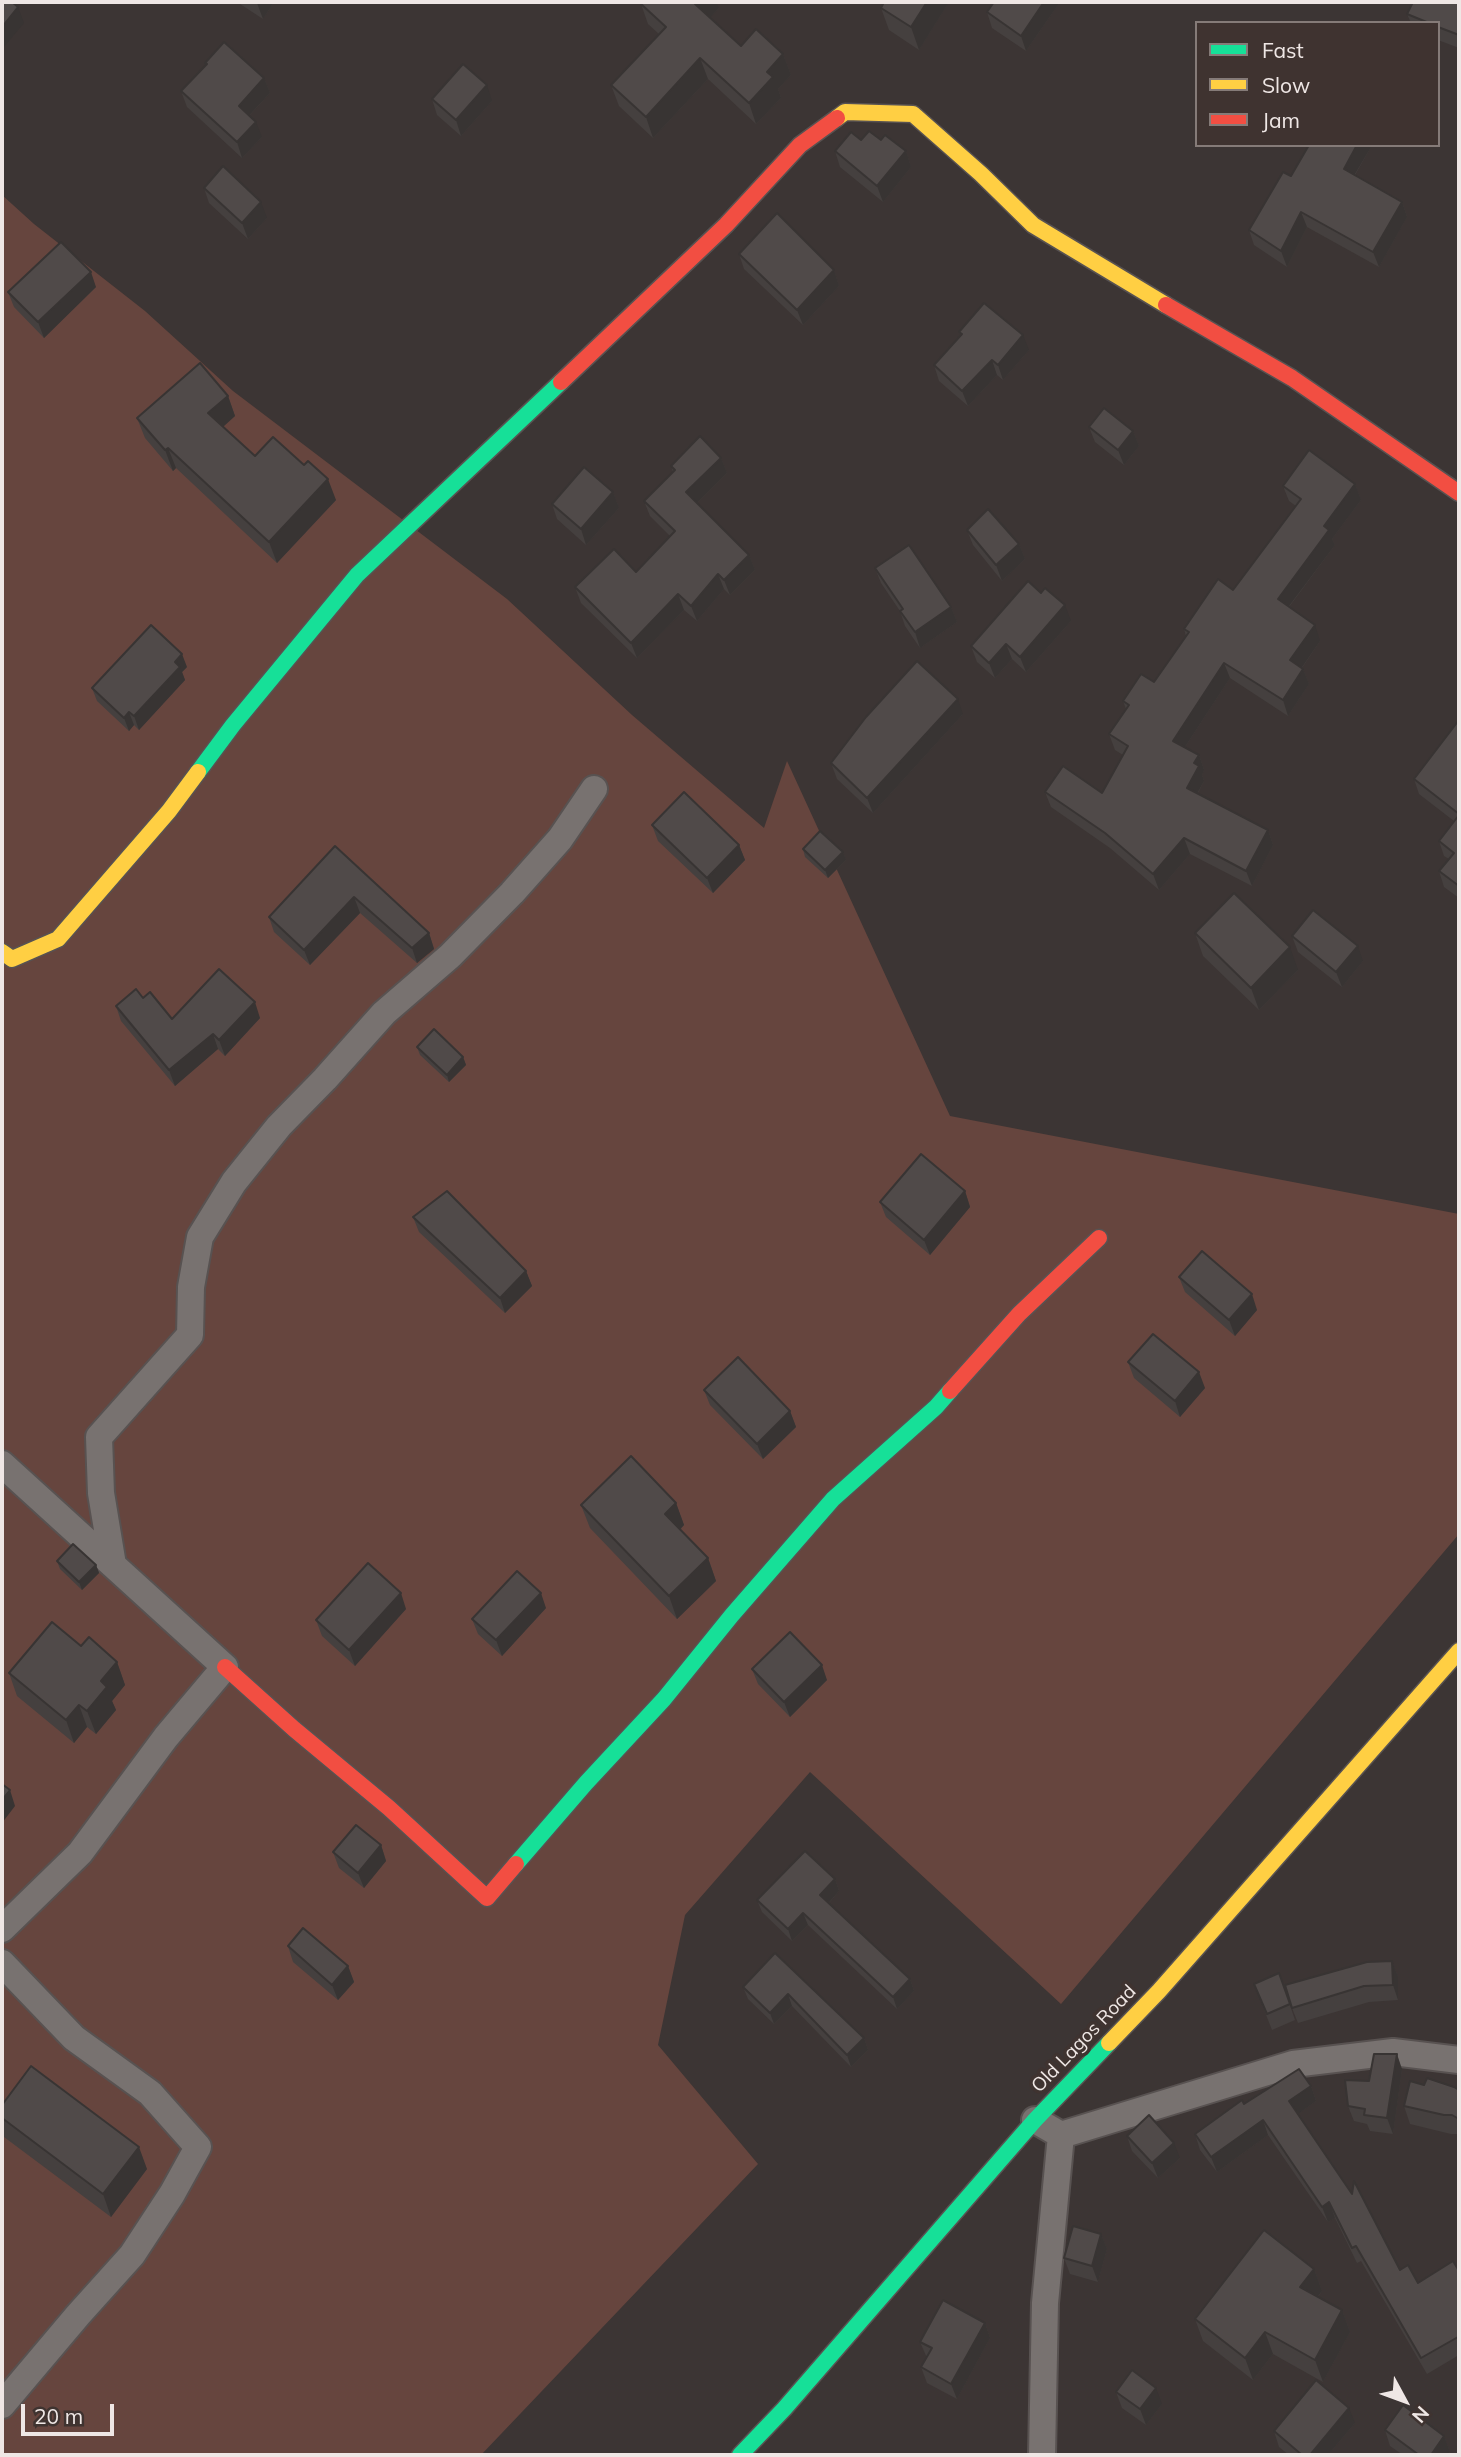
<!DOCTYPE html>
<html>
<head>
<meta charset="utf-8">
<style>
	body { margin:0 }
	#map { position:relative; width:1461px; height:2457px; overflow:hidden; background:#3c3534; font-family:Mulish,sans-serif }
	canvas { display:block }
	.frame { position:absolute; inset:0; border:4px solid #efe7e5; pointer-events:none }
	.legend { position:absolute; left:1195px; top:21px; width:245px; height:126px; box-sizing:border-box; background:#3f3330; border:2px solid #857b78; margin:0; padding:9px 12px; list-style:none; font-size:21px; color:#efe7e5 }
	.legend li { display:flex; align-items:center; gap:14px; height:35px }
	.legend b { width:35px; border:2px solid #857b78 }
	.north { position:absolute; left:1370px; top:2366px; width:70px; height:70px; -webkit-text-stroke:5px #3f3330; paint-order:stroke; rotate:131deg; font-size:19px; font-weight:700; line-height:28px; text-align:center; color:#efe7e5 }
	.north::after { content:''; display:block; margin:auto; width:24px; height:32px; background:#efe7e5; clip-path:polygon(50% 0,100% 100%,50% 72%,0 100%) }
	.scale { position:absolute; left:21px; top:2404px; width:93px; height:32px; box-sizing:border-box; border:4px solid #efe7e5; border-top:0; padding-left:9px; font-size:21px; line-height:24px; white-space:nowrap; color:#efe7e5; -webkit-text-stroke:5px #3f3330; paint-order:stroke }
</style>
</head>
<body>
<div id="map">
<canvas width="1461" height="2457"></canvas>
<div class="frame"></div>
<ul class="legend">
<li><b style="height:9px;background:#16e098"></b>Fast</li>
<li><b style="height:9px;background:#ffcf43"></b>Slow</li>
<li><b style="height:9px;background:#f24e42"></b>Jam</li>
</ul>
<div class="north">N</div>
<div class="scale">20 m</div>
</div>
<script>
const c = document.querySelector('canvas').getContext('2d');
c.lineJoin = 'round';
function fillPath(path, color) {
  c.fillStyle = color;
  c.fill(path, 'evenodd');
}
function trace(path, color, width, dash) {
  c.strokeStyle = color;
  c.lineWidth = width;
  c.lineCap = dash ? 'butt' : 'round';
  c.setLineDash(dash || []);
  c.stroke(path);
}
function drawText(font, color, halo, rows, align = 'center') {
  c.font = font + ' Mulish,sans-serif';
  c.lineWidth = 7;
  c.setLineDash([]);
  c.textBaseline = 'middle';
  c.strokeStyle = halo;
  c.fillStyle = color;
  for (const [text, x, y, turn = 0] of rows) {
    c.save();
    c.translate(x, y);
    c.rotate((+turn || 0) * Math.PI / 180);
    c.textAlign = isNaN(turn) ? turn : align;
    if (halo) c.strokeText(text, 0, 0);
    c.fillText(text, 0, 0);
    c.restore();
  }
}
fillPath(new Path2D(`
	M2 195 34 224 145 311 233 391 507 599 632 715 764 828 787 761 950 1116 1459 1214V1534L1061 2004 810 1772 685 1915 658 2045 758 2164 481 2455H2Z`), '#66453e');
const street = new Path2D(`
	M2 1464 225 1667 166 1737 80 1853 2 1929
	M113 1565 101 1493 99 1437 190 1335 191 1287 200 1237 234 1182 279 1126 325 1079 384 1013 450 956 512 893 560 839 594 789
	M2 1963 74 2038 150 2093 198 2147 172 2194 132 2255 78 2315 2 2405
	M1035 2120 1061 2135 1293 2064 1393 2052 1459 2060
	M1042 2455 1045 2303 1061 2135`);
const fast = new Path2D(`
	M198 772 233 725 357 575 561 382
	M516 1864 586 1783 664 1699 732 1615 833 1499 936 1407 950 1391
	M740 2455 784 2409 1035 2120 1109 2043`);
const slow = new Path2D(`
	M837 118 845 112 913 114 981 174 1033 225 1166 305
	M2 952 12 959 58 939 169 811 198 772
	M1109 2043 1159 1991 1459 1651`);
const jam = new Path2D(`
	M1166 305 1292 378 1459 493
	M561 382 726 225 800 145 837 118
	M950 1391 1019 1314 1099 1238
	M225 1667 294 1729 389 1808 487 1898 516 1864`);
trace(street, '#585251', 30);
trace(fast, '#585251', 19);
trace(slow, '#585251', 19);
trace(jam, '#585251', 19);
trace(street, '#787270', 26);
trace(fast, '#16e098', 16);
trace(slow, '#ffcf43', 16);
trace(jam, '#f24e42', 16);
fillPath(new Path2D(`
	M237 2H274L263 19Z
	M884 2H949L919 50 889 30 881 8Z
	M1060 2 1026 51 992 28 987 12Z
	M1459 2V48L1438 40V23H1411L1407 14Z
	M641 4 719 8 710 17 741 46 783 54 791 75 778 89 781 98 756 124 708 79 653 138 619 106 611 85 659 34 648 24Z
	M205 63 264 78 270 93 249 116 262 137 242 158 187 107 181 91 206 65Z
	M432 99 492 101 461 136 437 115Z
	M881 140 906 151 911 167 883 202 840 167 835 151Z
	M1371 147 1355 175 1402 202 1407 217 1379 267 1307 227 1287 267 1254 245 1249 230 1291 176Z
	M204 188 267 218 248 239 209 203Z
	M739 254 834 270 839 286 803 325 744 269Z
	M96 287 44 338 14 307 8 292Z
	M959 332 1029 350 1003 380 997 375 968 406 939 381 934 365 961 336Z
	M228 396 235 416 223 427 255 456 336 500 277 563 176 468 173 471 145 438 137 418Z
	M1089 427 1133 431 1139 446 1124 465 1095 442Z
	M721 458 727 473 697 503 749 555 755 570 730 595 724 589 697 621 684 610 637 658 581 603 575 587 636 572 670 536 650 516 644 501 673 472 671 466Z
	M1355 484 1361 500 1332 539 1335 545 1289 607 1320 641 1302 668 1303 669 1309 684 1288 716 1230 678 1185 747 1199 755 1204 770 1202 775 1204 781 1198 793 1268 830 1273 845 1252 886 1190 854 1159 890 1110 848 1051 807 1045 792 1102 793 1123 755 1115 750 1109 734 1126 709 1123 701 1154 682 1186 636 1184 629 1233 590 1296 506 1289 501 1283 486Z
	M613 492 619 508 586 545 557 519 552 504Z
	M967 530 1019 544 1025 559 1002 581 973 545Z
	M875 568 951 607 957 622 920 648 905 626 900 611 881 583Z
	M1041 593 1071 621 1026 672 1012 659 995 678 977 662 971 646Z
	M187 667 182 672 185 680 139 730 134 725 129 731 97 701 92 688Z
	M963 714 873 813 837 779 831 763Z
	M1459 720V898L1444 887 1439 871 1449 859 1444 856 1439 841 1454 821 1419 794 1414 779Z
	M652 825 739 845 745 860 713 893 658 841Z
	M335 846 429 933 434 949 417 963 360 913 310 965 274 932 269 917Z
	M803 849 843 852 846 860 828 878 805 857Z
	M1195 933 1298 970 1259 1010 1203 956Z
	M1292 936 1363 961 1342 987 1298 952Z
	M143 998 172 1019 260 1018 225 1056 218 1049 175 1086 121 1021 116 1006Z
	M417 1047 463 1057 466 1065 449 1082 420 1055Z
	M965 1191 970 1207 930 1255 886 1217 880 1202Z
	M413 1217 526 1271 532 1286 505 1313 419 1232Z
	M1179 1277 1257 1310 1235 1336 1185 1292Z
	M1128 1362 1205 1388 1180 1417 1134 1378Z
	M704 1390 790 1411 796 1427 763 1459 710 1405Z
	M676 1503 684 1525 680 1530 708 1558 716 1581 677 1619 590 1528 581 1505Z
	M57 1561 96 1565 99 1573 82 1590 60 1569Z
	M546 1608 502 1656 478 1634 472 1619Z
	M406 1609 355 1666 322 1636 316 1620Z
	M81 1646 117 1662 125 1685 112 1701 116 1710 96 1734 87 1727 74 1743 17 1696 9 1673Z
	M752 1669 827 1680 790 1717 758 1684Z
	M381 1845 386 1861 364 1888 339 1868 333 1852Z
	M835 1879 839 1891 829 1903 910 1979 914 1991 897 2009 808 1925 792 1941 762 1912 757 1900Z
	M288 1946 348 1966 354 1982 338 2000 293 1962Z
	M775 1953 864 2038 868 2050 851 2067 792 2006 774 2024 748 1999 743 1987Z
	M1392 1961 1398 1977V2000L1369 2002 1298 2023 1292 2008Z
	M1279 1973 1295 2020 1272 2030 1254 1984Z
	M1402 2069 1393 2134 1370 2131 1367 2124 1354 2121 1348 2106 1369 2081Z
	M1424 2085 1459 2090V2134H1451L1410 2124 1404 2106Z
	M1311 2086 1316 2101 1298 2114 1400 2270 1418 2283 1459 2271V2355L1427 2374 1361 2261 1357 2263 1335 2218 1328 2222 1268 2135 1217 2172 1200 2150 1195 2134 1244 2104Z
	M2 2105 147 2169 111 2217 4 2137 2 2131Z
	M1127 2136 1180 2158 1158 2178 1132 2151Z
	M1101 2234 1107 2249 1098 2282 1070 2274 1064 2258Z
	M1314 2269 1322 2291 1318 2297 1342 2310 1350 2332 1323 2382 1273 2354 1253 2380 1203 2341 1195 2319Z
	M985 2323 990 2338 957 2399 927 2383 921 2367 927 2358 920 2342Z
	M1116 2392 1162 2404 1146 2425 1122 2408Z
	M1355 2423 1328 2455H1289L1279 2447 1274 2431Z
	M1385 2430 1444 2436 1450 2452 1447 2455H1403L1390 2446Z`), '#45403f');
fillPath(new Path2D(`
	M258 2H274L263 19 257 3Z
	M698 2H716L719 8 703 25 695 4Z
	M927 2H949L919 50 911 27Z
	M1044 2H1060L1026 51 1021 36Z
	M18 7 24 23 3 48 2 27Z
	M783 54 791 75 778 89 781 98 756 124 749 103 767 72Z
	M700 58 708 79 653 138 646 117Z
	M264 78 270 93 244 121 239 106Z
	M487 85 492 101 461 136 456 120Z
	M256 122 262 137 242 158 237 142Z
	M1357 145H1370L1371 147 1349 184 1344 169Z
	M906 151 911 167 883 202 877 186Z
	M261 202 267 218 248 239 242 223Z
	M1402 202 1407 217 1379 267 1373 252Z
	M1301 212 1307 227 1287 267 1281 251Z
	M834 270 839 286 803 325 797 310Z
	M91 272 96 287 44 338 38 322Z
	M1023 335 1029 350 1003 380 998 365Z
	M992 360 997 375 968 406 962 391Z
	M228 396 235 416 216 433 208 413Z
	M1133 431 1139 446 1124 465 1118 450Z
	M168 448 176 468 173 471 165 450Z
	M721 458 727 473 692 508 686 492Z
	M328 479 336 500 277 563 269 542Z
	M1355 484 1361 500 1332 539 1335 545 1283 614 1278 599 1324 526Z
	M613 492 619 508 586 545 581 529Z
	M1019 544 1025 559 1002 581 996 565Z
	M749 555 755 570 730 595 724 580Z
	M718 574 724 589 697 621 691 606Z
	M678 594 684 610 637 658 631 643Z
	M1065 605 1071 621 1026 672 1020 657Z
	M951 607 957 622 920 648 915 632Z
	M1315 625 1320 641 1296 676 1290 660Z
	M1006 644 1012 659 995 678 989 663Z
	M182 654 187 667 182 672 185 680 139 730 134 716Z
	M1224 663 1230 678 1179 756 1173 741Z
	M1303 669 1309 684 1288 716 1283 700Z
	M958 699 963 714 873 813 867 798Z
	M129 712 134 725 129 731 124 718Z
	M1199 755 1204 770 1202 775 1204 781 1192 803 1187 788 1194 763Z
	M1268 830 1273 845 1252 886 1246 871Z
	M1184 838 1190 854 1159 890 1153 874Z
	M739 845 745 860 713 893 707 878Z
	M843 852 846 860 828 878 825 870Z
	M354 897 360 913 310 965 304 950Z
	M429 933 434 949 417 963 412 948Z
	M1358 946 1363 961 1342 987 1336 972Z
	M1290 947 1298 970 1259 1010 1251 988Z
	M255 1002 260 1018 225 1056 219 1040Z
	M213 1034 218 1049 175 1086 169 1070Z
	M463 1057 466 1065 449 1082 447 1075Z
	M965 1191 970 1207 930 1255 924 1240Z
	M526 1271 532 1286 505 1313 500 1298Z
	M1252 1294 1257 1310 1235 1336 1229 1320Z
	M1199 1372 1205 1388 1180 1417 1175 1401Z
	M790 1411 796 1427 763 1459 757 1444Z
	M676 1503 684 1525 673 1536 665 1514Z
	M708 1558 716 1581 677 1619 669 1596Z
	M96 1565 99 1573 82 1590 79 1582Z
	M401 1593 406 1609 355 1666 349 1650Z
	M541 1593 546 1608 502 1656 496 1640Z
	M117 1662 125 1685 112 1701 116 1710 96 1734 87 1711 101 1681Z
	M822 1665 827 1680 790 1717 784 1702Z
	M79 1705 87 1727 74 1743 66 1720Z
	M10 1790 15 1806 2 1823V1800Z
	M381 1845 386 1861 364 1888 358 1873Z
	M835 1879 839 1891 825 1907 820 1895Z
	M803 1913 808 1925 792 1941 788 1929Z
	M1392 1961 1398 1977V2000L1393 1985Z
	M348 1966 354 1982 338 2000 332 1985Z
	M910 1979 914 1991 897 2009 893 1997Z
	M788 1994 792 2006 774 2024 770 2013Z
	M864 2038 868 2050 851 2067 847 2055Z
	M1397 2054 1402 2069 1393 2134 1387 2118Z
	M1311 2086 1316 2101 1294 2117 1289 2101Z
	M1263 2120 1268 2135 1217 2172 1211 2157Z
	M1174 2143 1180 2158 1158 2178 1152 2163Z
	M139 2147 147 2169 111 2217 103 2194Z
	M1329 2202 1335 2218 1328 2222 1322 2207Z
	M1101 2234 1107 2249 1098 2282 1092 2266Z
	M1314 2269 1322 2291 1308 2309 1300 2287Z
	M1342 2310 1350 2332 1323 2382 1315 2360Z
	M985 2323 990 2338 957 2399 951 2384Z
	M1265 2332 1273 2354 1253 2380 1245 2358Z
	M1156 2388 1162 2404 1146 2425 1140 2409Z
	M1349 2408 1355 2423 1328 2455H1310Z
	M1444 2436 1450 2452 1447 2455H1431Z`), '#383433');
const building = new Path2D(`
	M2 2H12L18 7 2 27Z
	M643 2H698L695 4 741 46 756 29 783 54 767 72 773 77 749 103 700 58 646 117 611 85 666 27 641 4Z
	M884 2H927L911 27 881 8Z
	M994 2H1044L1021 36 987 12Z
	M1413 2H1459V35L1438 27V23H1429L1407 14Z
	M224 42 264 78 239 106 256 122 237 142 181 91 207 64 205 63Z
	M463 64 487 85 456 120 432 99Z
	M869 131 881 140 885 135 906 151 877 186 835 151 851 132 861 140Z
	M1309 145H1357L1344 169 1402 202 1373 252 1301 212 1281 251 1249 230 1283 172 1291 176Z
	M223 166 261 202 242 223 204 188Z
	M777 213 834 270 797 310 739 254Z
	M61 242 91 272 38 322 8 292Z
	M984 303 1023 335 998 365 992 360 962 391 934 365 962 334 959 332Z
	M200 363 228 396 208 413 255 456 273 437 304 465 308 461 328 479 269 542 168 448 165 450 137 418Z
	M1104 408 1133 431 1118 450 1089 427Z
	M700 436 721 458 686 492 749 555 724 580 718 574 691 606 678 594 631 643 575 587 614 549 636 572 675 531 644 501 675 470 671 466Z
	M1309 450 1355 484 1324 526 1329 530 1278 599 1315 625 1290 660 1303 669 1283 700 1224 663 1173 741 1199 755 1194 763 1199 766 1187 788 1268 830 1246 871 1184 838 1153 874 1105 833 1045 792 1063 766 1102 793 1128 746 1109 734 1129 705 1123 701 1141 674 1154 682 1189 632 1184 629 1218 579 1233 590 1301 499 1283 486Z
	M584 467 613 492 581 529 552 504Z
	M988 509 1019 544 996 565 967 530Z
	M909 545 951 607 915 632 900 611 903 609 875 568Z
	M1028 581 1041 593 1045 588 1065 605 1020 657 1006 644 989 663 971 646Z
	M151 625 182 654 175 662 180 667 134 716 129 712 124 718 92 688Z
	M917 661 958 699 867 798 831 763 866 717Z
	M1459 720V814L1414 779Z
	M684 792 739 845 707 878 652 825Z
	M1459 815V886L1439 871 1454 853 1439 841Z
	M820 831 843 852 825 870 803 849Z
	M335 846 429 933 412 948 354 897 304 950 269 917Z
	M1234 893 1290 947 1251 988 1195 933Z
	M1313 910 1358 946 1336 972 1292 936Z
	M219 969 255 1002 219 1040 213 1034 169 1070 116 1006 136 989 143 998 150 992 172 1019Z
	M434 1029 463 1057 447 1075 417 1047Z
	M921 1154 965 1191 924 1240 880 1202Z
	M447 1191 526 1271 500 1298 413 1217Z
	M1202 1251 1252 1294 1229 1320 1179 1277Z
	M1153 1334 1199 1372 1175 1401 1128 1362Z
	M738 1357 790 1411 757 1444 704 1390Z
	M631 1456 676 1503 665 1514 708 1558 669 1596 581 1505Z
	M73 1544 96 1565 79 1582 57 1561Z
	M368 1563 401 1593 349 1650 316 1620Z
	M517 1571 541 1593 496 1640 472 1619Z
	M52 1622 81 1646 89 1637 117 1662 101 1681 107 1687 87 1711 79 1705 66 1720 9 1673Z
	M790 1632 822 1665 784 1702 752 1669Z
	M2 1784 10 1790 2 1800Z
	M356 1825 381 1845 358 1873 333 1852Z
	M805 1851 835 1879 820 1895 910 1979 893 1997 803 1913 788 1929 757 1900Z
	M303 1928 348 1966 332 1985 288 1946Z
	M775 1953 864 2038 847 2055 788 1994 770 2013 743 1987Z
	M1392 1961 1393 1985 1364 1986 1292 2008 1285 1985 1367 1962Z
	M1279 1973 1290 2004 1267 2014 1254 1984Z
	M1374 2054H1397L1387 2118 1364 2115 1365 2109 1348 2106 1345 2080 1369 2081Z
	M31 2066 139 2147 103 2194 2 2118V2105Z
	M1299 2069 1311 2086 1289 2101 1352 2194 1354 2181 1400 2270 1408 2265 1418 2283 1453 2261 1459 2271V2339L1458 2337 1421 2358 1356 2246 1352 2248 1329 2202 1322 2207 1263 2120 1211 2157 1195 2134 1242 2100 1244 2104Z
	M1427 2078 1454 2087 1459 2090V2119L1452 2115H1444L1404 2106 1410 2081 1424 2085Z
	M1149 2115 1174 2143 1152 2163 1127 2136Z
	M1073 2226 1101 2234 1092 2266 1064 2258Z
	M1264 2230 1314 2269 1300 2287 1342 2310 1315 2360 1265 2332 1245 2358 1195 2319Z
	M943 2300 985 2323 951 2384 921 2367 932 2348 920 2342Z
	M1132 2370 1156 2388 1140 2409 1116 2392Z
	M1316 2380 1349 2408 1310 2455H1302L1274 2431Z
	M1403 2405 1444 2436 1431 2455H1419L1385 2430Z`);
fillPath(building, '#504a49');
trace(building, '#383433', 2);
drawText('19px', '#efe7e5', '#3f3330', [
	["Old Lagos Road",1084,2039,-46]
]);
</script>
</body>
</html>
